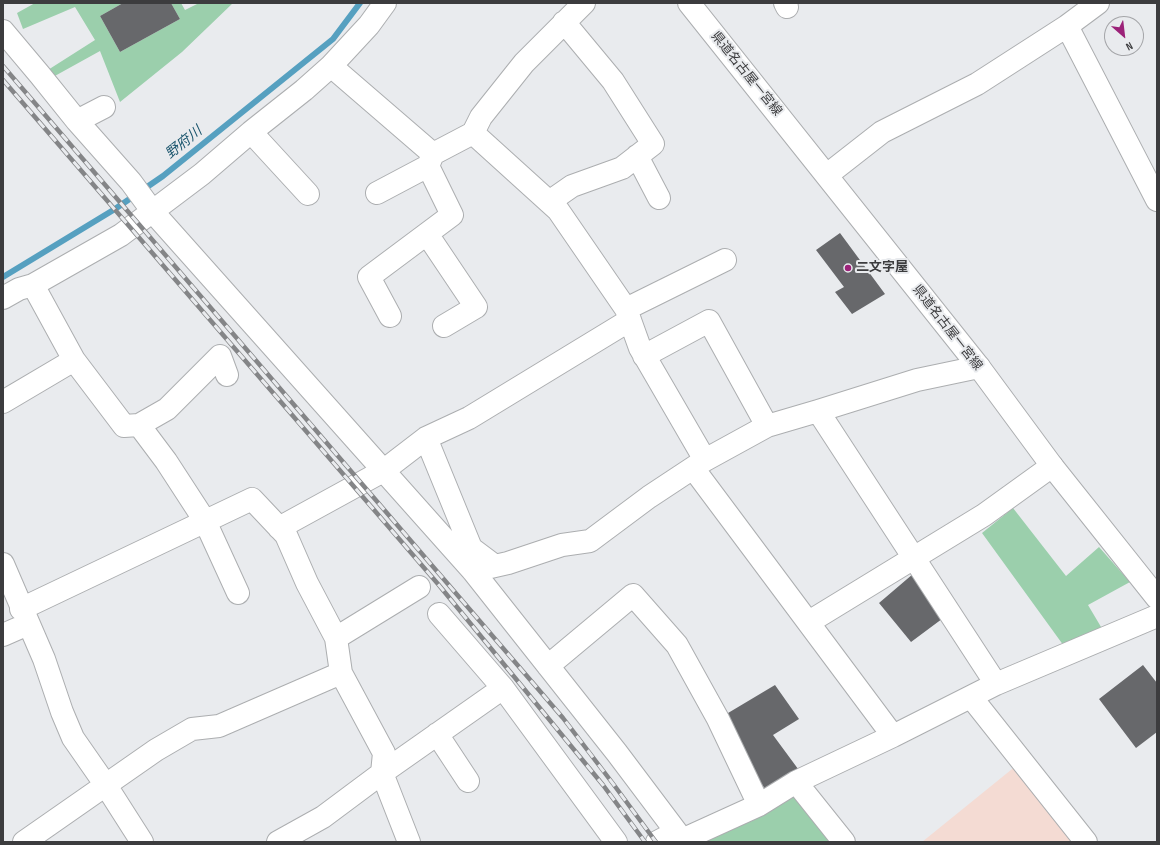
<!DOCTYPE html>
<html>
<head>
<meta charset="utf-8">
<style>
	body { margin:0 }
	#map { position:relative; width:1160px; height:845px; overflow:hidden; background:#e9ebee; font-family:"Sofia Sans Condensed",sans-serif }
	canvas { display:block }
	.frame { position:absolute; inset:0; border:4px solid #3c3c3e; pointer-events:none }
	.north { position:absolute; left:1104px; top:16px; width:40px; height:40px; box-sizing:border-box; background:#e9ebee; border:1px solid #a4a5a8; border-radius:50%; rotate:152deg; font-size:11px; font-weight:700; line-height:16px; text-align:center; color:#3c3c3e }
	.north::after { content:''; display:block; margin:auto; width:14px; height:18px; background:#9c2279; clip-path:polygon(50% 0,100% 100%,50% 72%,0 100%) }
</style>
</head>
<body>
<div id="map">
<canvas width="1160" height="845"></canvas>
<div class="frame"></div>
<div class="north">N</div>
</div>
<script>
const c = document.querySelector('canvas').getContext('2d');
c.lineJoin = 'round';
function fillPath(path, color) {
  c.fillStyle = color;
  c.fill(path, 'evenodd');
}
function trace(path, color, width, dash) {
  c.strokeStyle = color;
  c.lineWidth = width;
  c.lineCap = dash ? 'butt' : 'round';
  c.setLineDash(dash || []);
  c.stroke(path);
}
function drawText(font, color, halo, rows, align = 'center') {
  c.font = font + ' "Sofia Sans Condensed","Noto Sans JP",sans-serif';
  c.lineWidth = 4;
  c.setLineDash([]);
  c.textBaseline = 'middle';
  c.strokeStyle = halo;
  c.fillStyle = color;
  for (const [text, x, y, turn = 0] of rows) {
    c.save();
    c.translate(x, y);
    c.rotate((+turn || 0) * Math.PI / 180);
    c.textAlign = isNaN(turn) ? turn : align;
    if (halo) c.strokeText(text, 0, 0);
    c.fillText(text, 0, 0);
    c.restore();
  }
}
fillPath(new Path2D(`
	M1022 761 1086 842H922Z`), '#f4dbd3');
fillPath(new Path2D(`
	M35 3H123L100 16 120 52 180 19 171 3H181L185 10 199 3H233L182 52 120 102 100 51 53 77 40 75 95 40 75 7 23 29 17 13Z
	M1013 508 1066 576 1099 547 1130 582 1088 605 1107 637 1069 653 982 533Z
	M792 784 829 842H699Z`), '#9bcfac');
trace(new Path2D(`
	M3 277 115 209 163 176 333 39 360 3`), '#56a0c0', 6);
fillPath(new Path2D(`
	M123 3H171L180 19 120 52 100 16Z
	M840 233 885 294 852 314 835 292 844 287 816 250Z
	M920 568 950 613 911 642 879 603Z
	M1143 665 1157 683V732L1136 748 1099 699Z
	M775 685 799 719 773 735 804 777 771 798 718 719Z`), '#67686b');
const minor = new Path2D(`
	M785 3 787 7
	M1067 26 1157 200
	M3 31 40 75 77 121 131 182 153 212 473 571 617 753 684 842
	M331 66 433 154 473 133 481 117 524 63 584 3
	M77 121 104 107
	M251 132 308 194
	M473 133 558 210 626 309 640 348 705 460
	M637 156 659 198
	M827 175 882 132 977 84 1067 26 1098 3
	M377 193 428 166
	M549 202 572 186 622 168 653 144 613 81 564 22
	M427 234 476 307 444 326
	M33 285 74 360 124 426 139 425 166 461 205 521 238 593
	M3 298 19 289 33 285 121 235 202 174 251 132 304 90 331 66 369 25 385 3
	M626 309 725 260
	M390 316 369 277 452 215 428 166 433 154
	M644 356 709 321 767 426
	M3 402 74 360
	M818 411 996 684
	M139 425 167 409 220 356 227 375
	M426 438 471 548 495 566
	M693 468 893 736
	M279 528 383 471 426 438 469 418 630 320
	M3 564 44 659 62 712 73 738 105 784 142 842
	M473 571 508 563 562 545 590 541 649 497 705 460 767 426 818 411 917 380 979 367
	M21 609 252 499 286 535 307 583 336 638 341 673 384 753 382 773 409 842
	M439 614 503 688 616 842
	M809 622 984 515 1052 466
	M3 635 28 624
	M336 638 419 587
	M548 666 633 595 677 645 718 719 759 805
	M971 697 1086 842
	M437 734 468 781
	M796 782 844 842
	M682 840 759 805 796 782 893 736 996 684 1157 616
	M24 842 156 750 192 729 219 726 341 673
	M278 842 323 817 382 773 503 688
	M657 842 676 832`);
const secondary = new Path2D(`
	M689 3 979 367 1052 466 1157 598`);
trace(minor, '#acaeb0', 24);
trace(secondary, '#acaeb0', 24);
trace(minor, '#fff', 22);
trace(secondary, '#fff', 22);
const rail = new Path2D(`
	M3 66 563 718 614 785 656 842
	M3 80 438 584 603 785 645 842`);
trace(rail, '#848587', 4.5);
trace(rail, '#e9ebee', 3, [9]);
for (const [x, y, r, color] of [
	[848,268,4,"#9c2279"]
]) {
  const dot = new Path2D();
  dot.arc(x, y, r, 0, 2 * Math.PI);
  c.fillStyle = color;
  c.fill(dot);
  trace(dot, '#e9ebee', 1.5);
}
drawText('13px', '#3c3c3e', '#e9ebee', [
	["県道名古屋一宮線",746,74,51],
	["県道名古屋一宮線",947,328,52]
]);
drawText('bold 13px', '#3c3c3e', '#e9ebee', [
	["二文字屋",856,268]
], 'left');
drawText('italic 14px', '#19546c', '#e9ebee', [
	["野府川",184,143,-39]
]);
</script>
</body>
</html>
